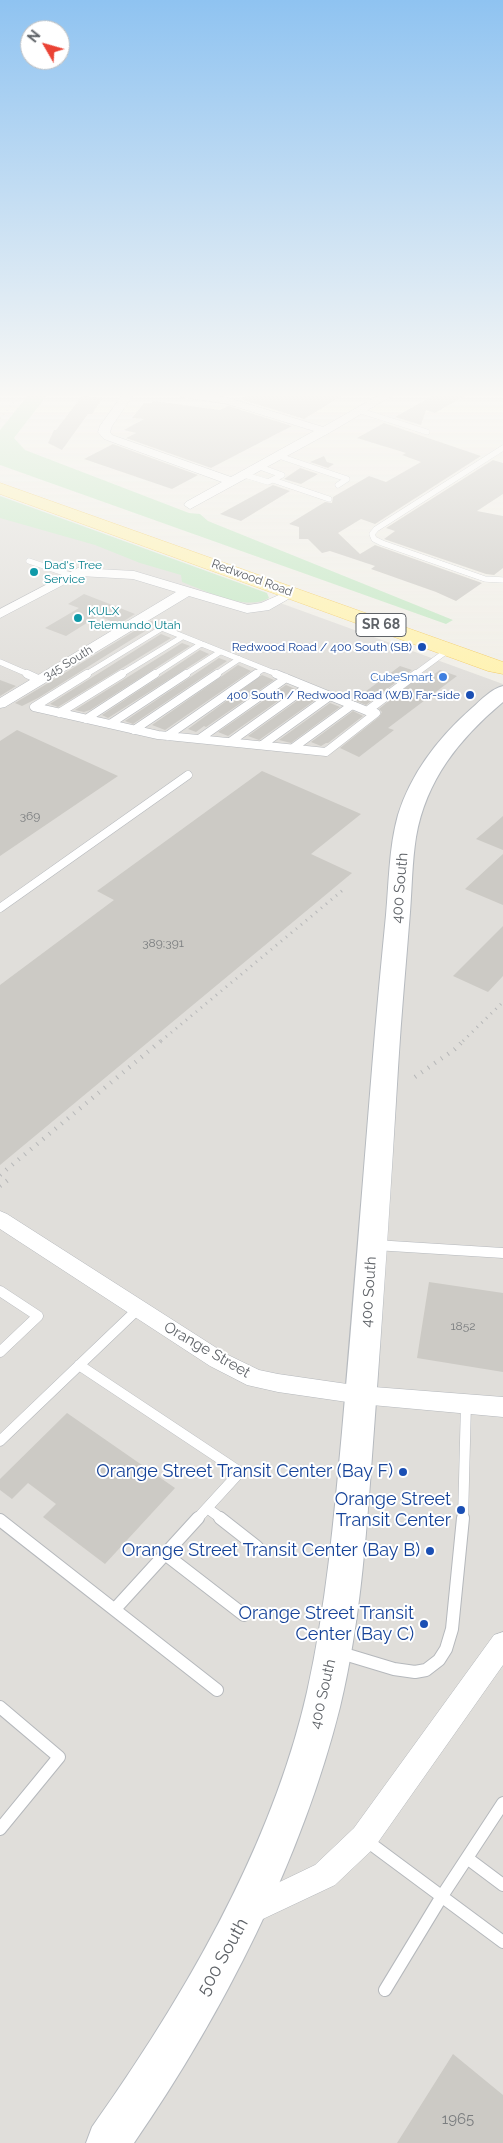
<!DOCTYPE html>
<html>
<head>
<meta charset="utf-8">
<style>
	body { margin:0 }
	#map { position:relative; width:503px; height:2143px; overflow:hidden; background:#f1efe8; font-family:Raleway,sans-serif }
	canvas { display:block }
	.north { position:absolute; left:20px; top:20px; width:50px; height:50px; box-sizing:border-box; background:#fff; border:1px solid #bfc1c3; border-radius:50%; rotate:308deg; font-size:14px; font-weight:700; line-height:20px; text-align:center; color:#5f6368 }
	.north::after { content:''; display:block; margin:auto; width:18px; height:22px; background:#ea4335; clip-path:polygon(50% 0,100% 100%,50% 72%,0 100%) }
</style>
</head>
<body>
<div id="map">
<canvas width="503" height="2143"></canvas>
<div class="north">N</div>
</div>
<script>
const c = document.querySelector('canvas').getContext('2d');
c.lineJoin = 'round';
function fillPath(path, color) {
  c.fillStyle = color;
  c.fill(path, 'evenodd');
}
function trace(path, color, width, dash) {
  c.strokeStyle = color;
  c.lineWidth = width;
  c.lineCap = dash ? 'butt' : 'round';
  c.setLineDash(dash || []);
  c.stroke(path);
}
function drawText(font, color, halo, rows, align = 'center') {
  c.font = font + ' Raleway,sans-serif';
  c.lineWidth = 4;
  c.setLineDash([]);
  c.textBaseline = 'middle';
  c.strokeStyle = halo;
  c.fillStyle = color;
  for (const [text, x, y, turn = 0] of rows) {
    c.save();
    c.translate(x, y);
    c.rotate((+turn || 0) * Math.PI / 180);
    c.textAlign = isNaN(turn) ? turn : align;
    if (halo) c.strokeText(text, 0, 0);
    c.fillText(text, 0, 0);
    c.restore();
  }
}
fillPath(new Path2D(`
	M0 501 503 684V2143H0Z`), '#e0deda');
fillPath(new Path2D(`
	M29 394H48L14 438 25 450 189 513 200 514 208 521 453 620 446 624 0 465V430Z
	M0 496 267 593 269 598C247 612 204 590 182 582L181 575 140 563 95 545 0 518Z`), '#c5e8c5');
fillPath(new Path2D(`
	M250 394H345L304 419 240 399Z
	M436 394H468L435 413 426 410 421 425 395 417Z
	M82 396 103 398 92 414H88L62 450 48 443 54 430H56Z
	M153 401 220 410 228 406 292 426 211 468 126 438 136 433 124 430 144 419 132 418 144 403H152Z
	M384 423 481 456 375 524 361 519 338 533 360 554 375 545 482 583 456 601 436 592 371 569 375 566 330 551 322 553 308 539H299V527L289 524 325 502 332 503 333 497 369 476 386 482 421 462 402 455 406 453 357 438Z
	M113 444 198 475 172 489 84 459Z
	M324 456 327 462 334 464 328 468 310 462Z
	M493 460 503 463V494L477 511 503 516V568L494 575 486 574 384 539 395 531 386 528Z
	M300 468 318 474 301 484 284 479Z
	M273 485 290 491 241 521 220 514Z
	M84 594 125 610 135 614 119 624 98 616 66 636 45 628 79 608 68 604Z
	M151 621 158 623 38 698 22 706 15 703Z
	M161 634 171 638 58 707 50 704Z
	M182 643 190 646 90 710 84 712 75 710Z
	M200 650 209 654 108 718 102 715Z
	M219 658 227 661 133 724 125 721Z
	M238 665 251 671 165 730 152 725Z
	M400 666 412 670 366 705 354 700Z
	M440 670 457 676 388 728 394 730 359 757 340 748 379 717 382 712 379 709 421 675 430 677Z
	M262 675 274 680 206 727 204 726 196 732 188 729Z
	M0 680 16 686 0 696Z
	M286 685 295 689 228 736 218 732Z
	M308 693 318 698 259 740 248 736Z
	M330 703 340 707 291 743 279 740Z
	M353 711 363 716 328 743H326L321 746 311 742Z
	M17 730 118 776 0 856V741Z
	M262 771 361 814 311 854 352 873 0 1165V985L114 900 97 891Z
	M503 816V850L476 839 494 824Z
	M503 854V905L465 889Z
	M503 926V976L488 992 453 976Z
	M429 1282 503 1293V1372L417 1358Z
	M67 1413 175 1488 105 1564 43 1517 56 1504 28 1483 12 1499 0 1490V1479Z
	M453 2054 503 2095V2143H397Z`), '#cccac5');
const laneFar3 = new Path2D(`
	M361 411 427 432
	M503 448 376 529 372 534 374 539 382 543 485 579 503 580
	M279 456 347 479 338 485
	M245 475 268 482 282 475 260 467
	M273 480 329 499
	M29 561 70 575
	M0 662 30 675
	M85 675 162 628 279 675
	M120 675 182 637
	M153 675 201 644
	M184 675 220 652
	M215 675 239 659
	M254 675 263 669
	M414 675 448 650`);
const laneFar2 = new Path2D(`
	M27 674 40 680
	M87 674 34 707 158 735 326 752 376 713 367 711
	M276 674 367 711
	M367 711 416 674
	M59 713 122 674
	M86 719 155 674
	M110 724 186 674
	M134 730 217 674
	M167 736 256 674
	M199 739 286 678
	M230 742 307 687
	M262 745 330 696
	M293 748 352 705
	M0 908 188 775`);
const laneFar1 = new Path2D(`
	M375 1245 503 1253
	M0 1291 38 1316 0 1352
	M79 1365 240 1472 197 1519
	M0 1441 138 1309
	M207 1508 222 1519
	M463 1519 466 1403`);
const lane = new Path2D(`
	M220 1518 257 1547
	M0 1520 217 1690
	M165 1554 244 1615
	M115 1609 198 1518
	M341 1653 394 1669 415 1672 426 1670 439 1660 446 1649 452 1629 463 1518
	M0 1707 59 1757 0 1829
	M367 1841 503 1942
	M467 1858 503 1885
	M385 1990 442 1896 503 1803`);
const street = new Path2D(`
	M123 394H134L112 426 110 432 112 435 231 477 314 431 227 404 182 397 177 394H206L229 398 323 427 381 394H395L329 433 190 509 184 505 186 502 222 482 104 439 98 432 100 426Z
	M78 568 134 571 248 605 261 603 292 589 299 593 269 610 247 613 189 596 5 707 0 708V698L176 592 133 579 80 576 0 618V609Z
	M0 1211 7 1214 226 1354 259 1370 278 1374 361 1386 503 1397V1417L361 1404 278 1392 247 1385 210 1366 0 1229Z
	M503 1632V1665L374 1848 335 1885 248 1926 238 1922 234 1912 238 1902 315 1865 354 1828 494 1635Z`);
const secondary = new Path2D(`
	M503 686V702C459 739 426 780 416 837 412 862 412 887 410 912 406 964 401 1016 398 1068 391 1189 383 1309 374 1429 367 1522 362 1616 340 1707 302 1859 223 2014 134 2143H86L92 2127C183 1999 272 1847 307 1692 326 1607 334 1519 342 1432 353 1311 362 1190 372 1069 376 1018 381 966 386 915 389 882 389 847 398 815 411 773 439 737 472 708 481 700 491 689 503 686Z`);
const primary = new Path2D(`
	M0 483 503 662V674L488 671 0 494Z`);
trace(laneFar3, '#b5b8bc', 6);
trace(laneFar2, '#b5b8bc', 9);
trace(laneFar1, '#b5b8bc', 11);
trace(lane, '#b5b8bc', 14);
trace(street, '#b5b8bc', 1);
trace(secondary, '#b6babf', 2);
trace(primary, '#f2c960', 1);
trace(laneFar3, '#fff', 5.5);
trace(laneFar2, '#fff', 8);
trace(laneFar1, '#fff', 10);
trace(lane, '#fff', 12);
fillPath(street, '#fff');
fillPath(secondary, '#fff');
fillPath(primary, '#fff2af');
trace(new Path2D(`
	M0 418 20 394`), '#b6b7b8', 2.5, [0.5, 4.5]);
trace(new Path2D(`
	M161 1041 343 890
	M463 1041 503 1002`), '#b6b7b8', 3, [1, 5.5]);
trace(new Path2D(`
	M415 1077 455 1049 464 1040
	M0 1175 162 1040
	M0 1186 8 1180`), '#b6b7b8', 4.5, [1, 7]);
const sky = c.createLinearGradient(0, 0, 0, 694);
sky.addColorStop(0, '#8fc3f1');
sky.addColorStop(0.57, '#f9f8f5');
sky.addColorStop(1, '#f9f8f500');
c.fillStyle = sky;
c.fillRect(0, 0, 503, 694);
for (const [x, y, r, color] of [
	[34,572,5,"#0f9aa8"],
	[78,618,5,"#0f9aa8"],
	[422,647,5,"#1a4fb4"],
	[443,677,5,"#3f7fe0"],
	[470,695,5,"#1a4fb4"],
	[403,1472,5,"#1a4fb4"],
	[461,1510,5,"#1a4fb4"],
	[430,1551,5,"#1a4fb4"],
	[424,1624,5,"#1a4fb4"]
]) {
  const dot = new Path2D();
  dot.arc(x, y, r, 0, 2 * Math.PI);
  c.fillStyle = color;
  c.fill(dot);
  trace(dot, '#fff', 2);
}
drawText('12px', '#0d838f', '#fff', [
	["Dad's Tree",44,565],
	["Service",44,579],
	["KULX",88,611],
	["Telemundo Utah",88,625]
], 'left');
drawText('12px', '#5f6368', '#fff', [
	["Redwood Road",252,578,20],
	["345 South",68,663,-31]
]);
drawText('12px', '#164399', '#fff', [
	["Redwood Road / 400 South (SB)",412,647],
	["400 South / Redwood Road (WB) Far-side",460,695]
], 'right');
drawText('12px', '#366cbe', '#fff', [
	["CubeSmart",433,677]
], 'right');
drawText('12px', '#7a7d7f', null, [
	["369",30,816],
	["389;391",163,943],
	["1852",463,1326]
]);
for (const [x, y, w] of [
	[381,625,50]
]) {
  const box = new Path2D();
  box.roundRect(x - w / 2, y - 11.5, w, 23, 4);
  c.fillStyle = '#fff';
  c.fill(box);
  trace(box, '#5f6368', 1);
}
drawText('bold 14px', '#5f6368', null, [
	["SR 68",381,625]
]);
drawText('15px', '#5f6368', '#fff', [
	["400 South",400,888,-85],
	["400 South",369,1292,-86],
	["Orange Street",207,1350,30],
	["400 South",323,1694,-77]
]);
drawText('15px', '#7a7d7f', null, [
	["1965",458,2119]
]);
drawText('18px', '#164399', '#fff', [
	["Orange Street Transit Center (Bay F)",393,1472],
	["Orange Street",451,1500],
	["Transit Center",451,1521],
	["Orange Street Transit Center (Bay B)",420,1551],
	["Orange Street Transit",414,1614],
	["Center (Bay C)",414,1635]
], 'right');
drawText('18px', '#5f6368', '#fff', [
	["500 South",223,1957,-61]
]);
</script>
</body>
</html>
